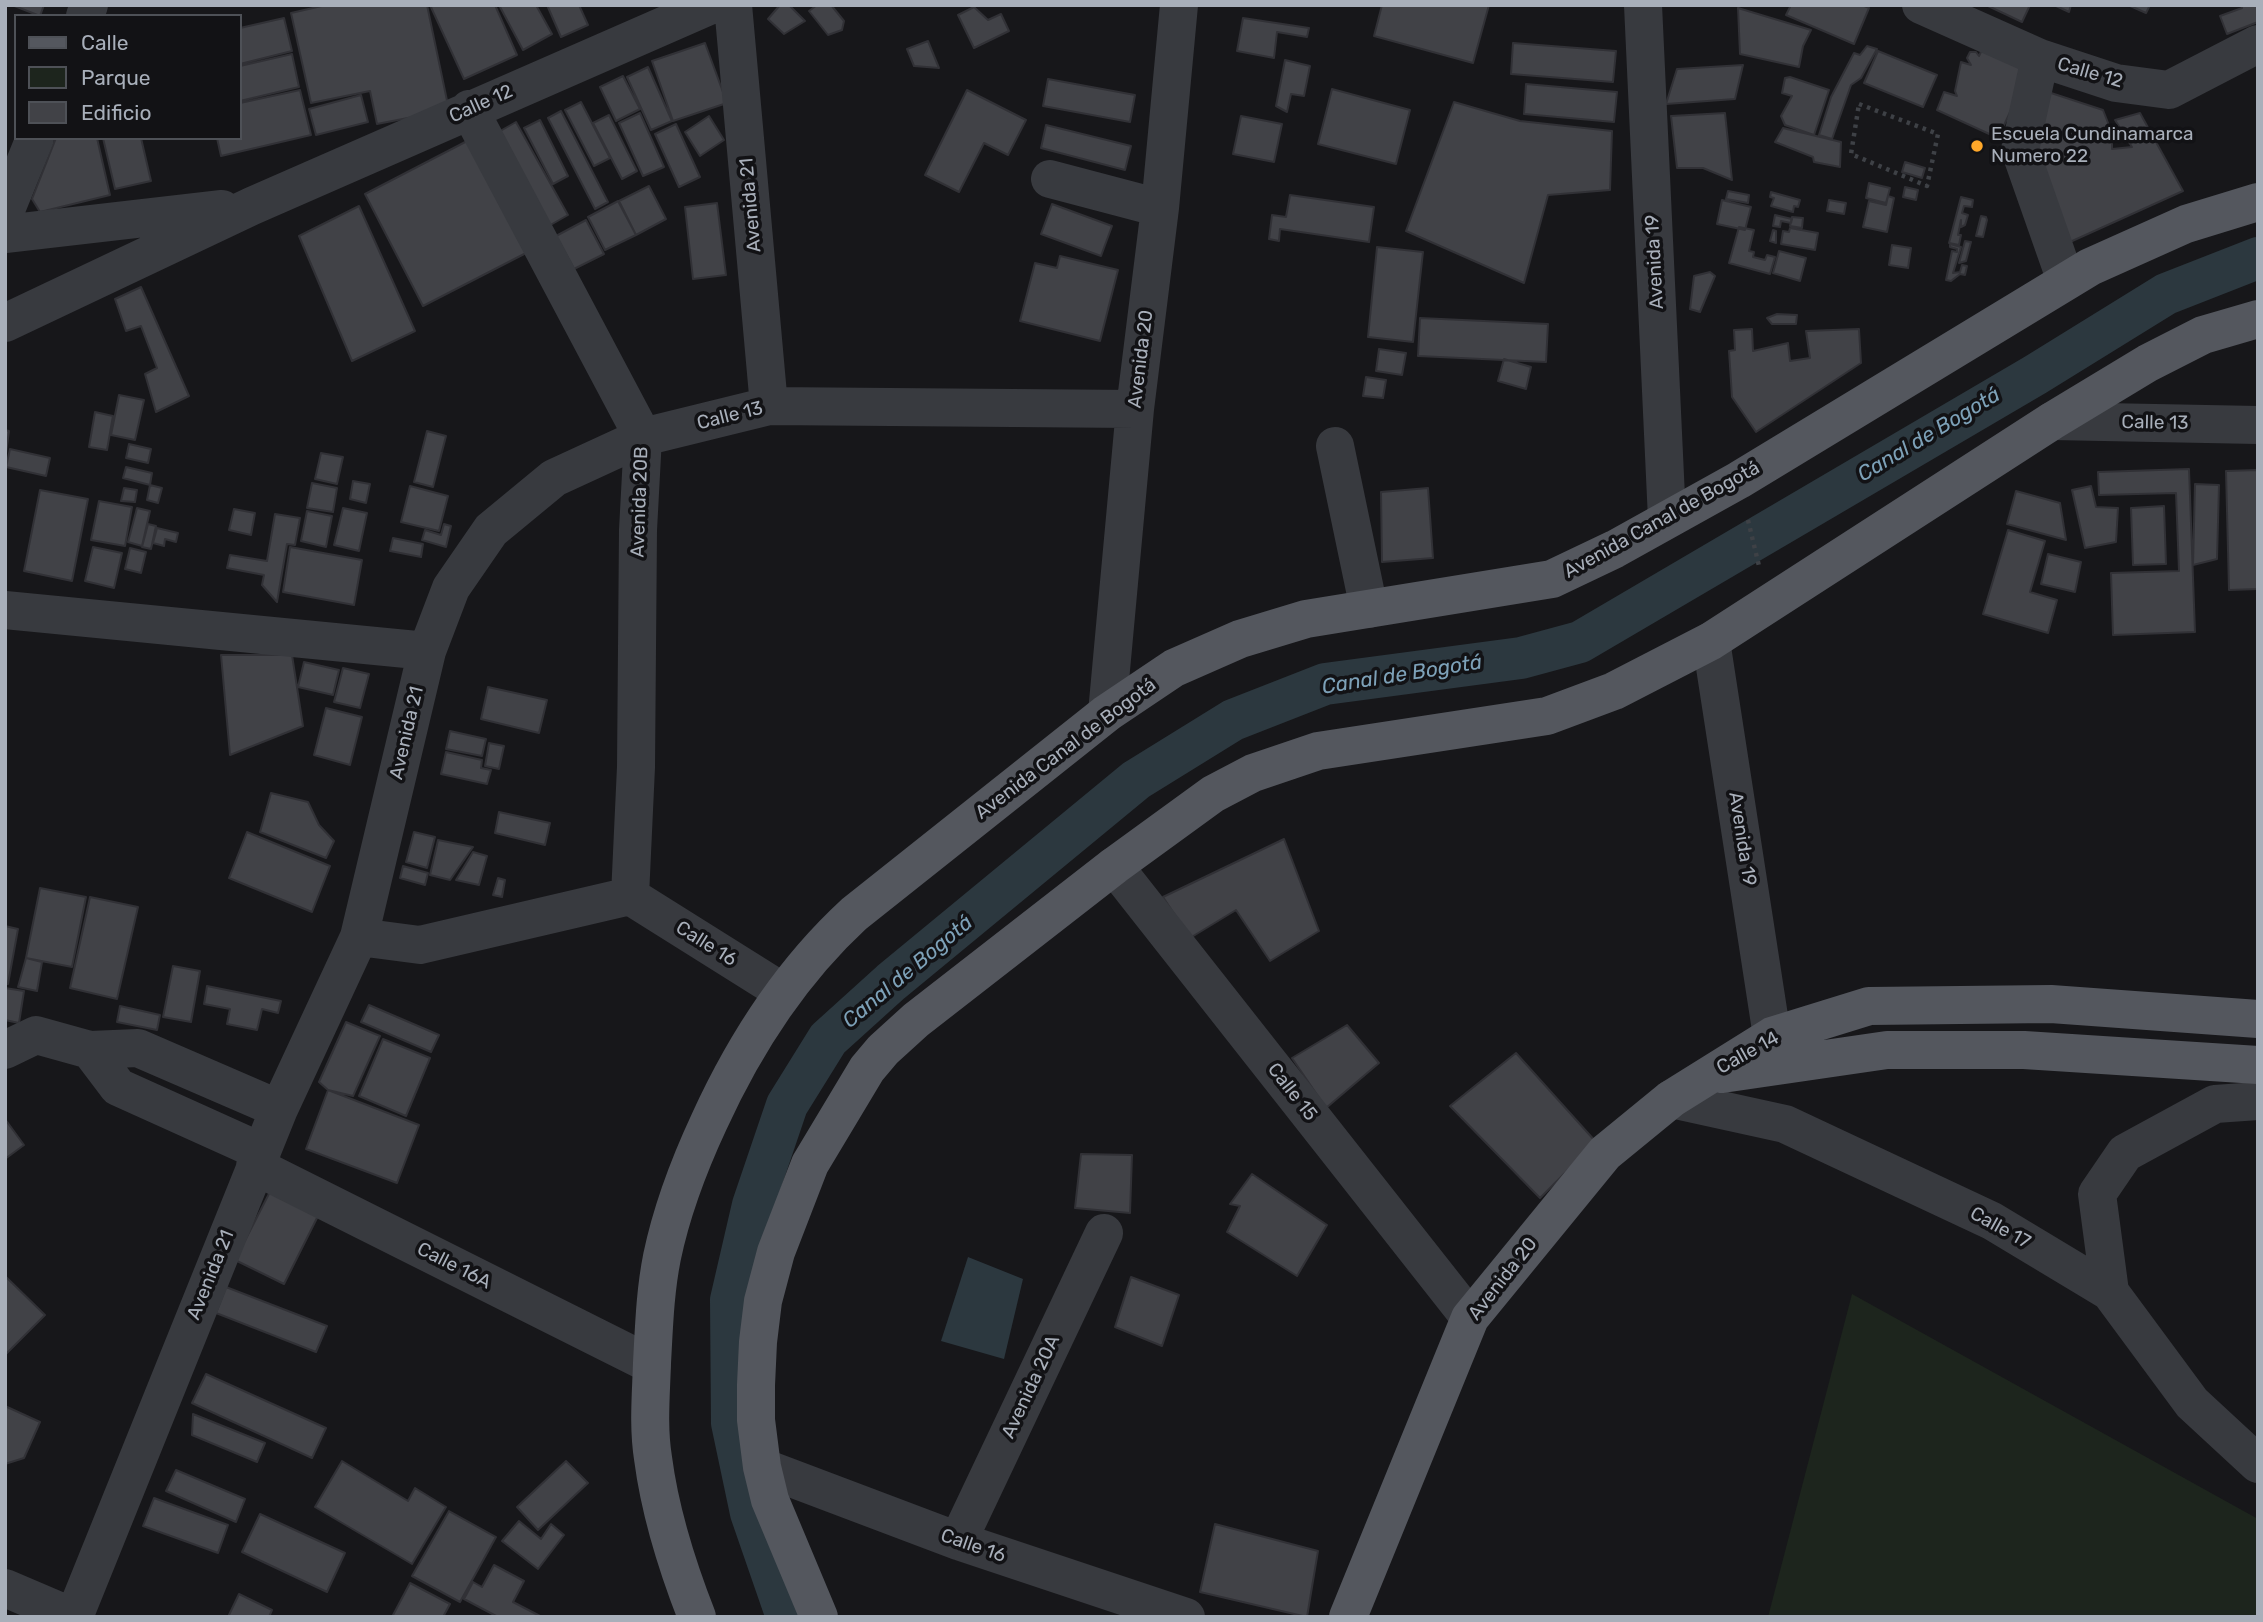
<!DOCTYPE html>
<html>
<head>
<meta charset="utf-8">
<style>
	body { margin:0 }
	#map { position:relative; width:2263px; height:1622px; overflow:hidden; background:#17171a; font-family:Rubik,sans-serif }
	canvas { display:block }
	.frame { position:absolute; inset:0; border:7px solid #a8afba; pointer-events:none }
	.legend { position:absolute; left:14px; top:14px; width:228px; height:126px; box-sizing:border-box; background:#121215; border:2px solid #4e5157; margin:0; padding:9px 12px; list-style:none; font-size:21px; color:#a8afba }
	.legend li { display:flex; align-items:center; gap:14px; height:35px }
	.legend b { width:35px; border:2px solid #4e5157 }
</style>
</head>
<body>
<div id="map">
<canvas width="2263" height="1622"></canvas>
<div class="frame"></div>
<ul class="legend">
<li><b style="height:9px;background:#54575e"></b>Calle</li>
<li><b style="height:19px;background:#1d251d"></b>Parque</li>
<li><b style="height:19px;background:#414247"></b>Edificio</li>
</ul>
</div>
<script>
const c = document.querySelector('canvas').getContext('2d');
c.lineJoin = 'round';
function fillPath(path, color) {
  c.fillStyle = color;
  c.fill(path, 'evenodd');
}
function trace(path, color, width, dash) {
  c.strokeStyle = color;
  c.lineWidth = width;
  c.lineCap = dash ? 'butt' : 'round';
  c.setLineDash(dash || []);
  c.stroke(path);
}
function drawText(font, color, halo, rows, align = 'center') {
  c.font = font + ' Rubik,sans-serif';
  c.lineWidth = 7;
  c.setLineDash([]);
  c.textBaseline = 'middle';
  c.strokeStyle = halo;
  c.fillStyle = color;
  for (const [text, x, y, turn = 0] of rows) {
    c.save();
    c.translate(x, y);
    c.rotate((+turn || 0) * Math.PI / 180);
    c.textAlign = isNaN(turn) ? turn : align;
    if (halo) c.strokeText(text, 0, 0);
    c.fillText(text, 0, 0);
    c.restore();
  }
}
fillPath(new Path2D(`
	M1852 1294 2258 1519V1617H1768Z`), '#1d251d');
fillPath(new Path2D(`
	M968 1257 1023 1279 1004 1359 941 1341Z`), '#2c383f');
trace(new Path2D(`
	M787 1617 751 1513 732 1423 731 1300 753 1205 787 1105 828 1039 891 982 1136 780 1233 720 1325 684 1521 658 1580 642 2035 375 2166 294 2258 258`), '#2c383f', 42);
const building = new Path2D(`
	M12 5H44L40 16Z
	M326 5H427L449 110 377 124 370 91 311 103 291 13Z
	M430 5H495L517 55 464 79Z
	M499 5H536L552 34 523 50Z
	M547 5H579L588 25 561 37Z
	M780 5H789L805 21 784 34 768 19Z
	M817 5H831L844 21 842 30 828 35 809 11Z
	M1382 5H1489L1473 63 1374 36Z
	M1791 5H1862L1869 8 1854 44 1786 15Z
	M1986 5H2030L2022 22Z
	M2054 5H2071L2069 12Z
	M2128 5H2150L2146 13Z
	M2241 5H2258V22L2227 34 2220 16 2242 8Z
	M974 7 988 20 1001 14 1009 31 974 48 958 15Z
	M1738 8 1811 30 1803 46 1799 67 1740 54Z
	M284 18 292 51 240 64V28Z
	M1243 18 1309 28 1307 37 1277 32 1274 58 1237 51Z
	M928 41 939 68 914 66 907 49Z
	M1986 41 2034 61 1998 138 1937 110 1944 92 1957 96 1955 91 1961 62 1971 65 1967 58 1970 52H1976L1979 56Z
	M705 43 727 103 673 121 652 61Z
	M1513 43 1616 51 1613 82 1511 74Z
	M1867 46 1877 49 1861 78 1851 85 1832 139 1819 135 1831 97 1854 53 1860 55Z
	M1878 51 1937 75 1923 107 1864 83Z
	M292 54 299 87 240 101V66Z
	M1285 60 1310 66 1304 96 1291 94 1287 112 1276 106Z
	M1743 65 1735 99 1666 104 1677 69Z
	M648 67 672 121 651 130 627 77Z
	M623 76 640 109 616 121 600 87Z
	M1790 77 1829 90 1814 135 1785 125 1781 116 1792 96 1782 93 1785 78Z
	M1048 79 1135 95 1130 122 1043 106Z
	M1526 84 1617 92 1614 122 1524 114Z
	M1332 89 1410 110 1396 164 1318 144Z
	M300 90 311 135 221 156 217 138H240V103Z
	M967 90 1026 120 1008 155 984 143 959 192 925 175Z
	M2045 91 2103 110 2112 133V149L2132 147 2115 120 2140 113 2183 191 2070 242 2033 168Z
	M361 95 368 122 316 135 309 109Z
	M581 102 610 158 594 166 565 110Z
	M1454 102 1520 121 1612 131 1610 190 1548 195 1524 283 1406 231Z
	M561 111 608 202 595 209 548 118Z
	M640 113 664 167 643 176 619 123Z
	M1725 113 1732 180 1703 168H1677L1671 116Z
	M609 115 637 171 622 179 593 123Z
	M709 116 724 140 700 156 685 132Z
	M1241 116 1282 124 1274 162 1233 154Z
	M540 120 568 176 553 184 524 128Z
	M516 122 568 215 540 231 488 138Z
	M676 124 700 177 679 187 655 134Z
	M1046 125 1131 146 1125 170 1041 148Z
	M1783 128 1841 142 1840 167 1814 162 1813 157 1775 142Z
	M56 138H97L110 195 40 212 32 199Z
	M103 138H141L151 181 115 189Z
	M471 139 530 251 423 306 365 194Z
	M1905 162 1925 168 1922 178 1902 172Z
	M1869 183 1890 188 1886 203 1866 198Z
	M649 186 666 219 636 235 619 201Z
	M1905 187 1918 190 1916 200 1903 197Z
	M1728 191 1749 195 1748 203 1726 199Z
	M1771 192 1800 200 1798 207 1794 206 1793 212 1771 206 1774 198 1770 197Z
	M1290 195 1374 207 1369 242 1280 229 1279 241 1269 239 1272 215 1286 217Z
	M1888 196 1894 198 1887 232 1863 227 1869 201 1886 205Z
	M1961 197 1973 200 1972 207 1964 206 1962 213 1968 215 1965 225 1961 227V220L1958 235H1961L1959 245 1949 243Z
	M1722 200 1751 207 1745 230 1717 224Z
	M1829 200 1846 203 1844 214 1827 211Z
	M618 201 636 235 605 250 588 217Z
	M717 203 726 275 693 279 685 207Z
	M1052 204 1112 226 1101 256 1041 234Z
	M359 206 415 331 352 361 299 236Z
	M1775 215 1792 219 1791 223 1781 221 1780 227 1773 226Z
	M1981 216 1986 217 1987 220 1983 237 1976 236Z
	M1792 217 1803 218 1802 228 1790 226Z
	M586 220 604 254 574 269 556 236Z
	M1739 227 1754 230 1749 251 1754 252 1753 257 1765 260 1767 255 1775 257 1770 274 1729 263Z
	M1790 228 1818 233 1815 250 1781 244 1783 231 1789 232Z
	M1773 230 1776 231V243L1770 241Z
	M1965 241 1971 242 1966 261 1959 263Z
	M1950 244 1961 247 1953 273 1960 272 1962 265 1967 266 1965 275 1960 274 1951 281 1946 280 1952 251 1957 252V249L1950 247Z
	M1892 245 1911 248 1908 268 1889 265Z
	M1377 247 1423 252 1413 342 1368 337Z
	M1779 251 1806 258 1800 281 1773 273Z
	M1060 256 1118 270 1100 341 1020 321 1035 263 1057 268Z
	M1710 272 1715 276 1700 312 1690 309 1694 276Z
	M141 287 189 396 156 412 145 374 157 368 141 326 126 331 115 299Z
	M1777 314 1797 315 1796 324H1772L1767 318Z
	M1420 318 1548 324 1546 362 1418 356Z
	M1752 329 1753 351 1788 343 1790 361 1810 358 1806 331 1859 329 1861 363 1756 432 1732 397 1729 351 1735 350 1734 330Z
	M1379 349 1406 353 1402 375 1376 371Z
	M1504 359 1531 367 1526 389 1498 381Z
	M1366 377 1386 380 1383 398 1363 396Z
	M119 395 144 400 135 440 111 435Z
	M95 412 113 416 107 450 89 447Z
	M5 430 9 431 6 453H5Z
	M427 431 446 436 433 487 414 482Z
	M129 444 151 449 148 463 126 458Z
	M10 449 50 458 46 476 6 467Z
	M321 453 343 457 337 484 315 479Z
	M126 467 152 473 150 485 123 478Z
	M2189 469 2195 632 2113 635 2111 573 2179 571 2176 493 2099 495 2098 472Z
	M2258 470V589L2229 590 2226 471Z
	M353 481 370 484 366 503 350 499Z
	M312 483 337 488 333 512 307 508Z
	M2195 484 2219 485 2217 559 2193 565Z
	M150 485 162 488 158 503 147 500Z
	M410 486 448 496 439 531 401 522Z
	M2091 486 2096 507 2118 508 2116 542 2085 548 2072 490Z
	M124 488 137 490 135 502 121 501Z
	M1428 488 1433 558 1382 562 1381 492Z
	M40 490 88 499 72 581 24 571Z
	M2016 491 2060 503 2066 540 2007 524Z
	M99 501 132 507 125 546 91 540Z
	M2164 506 2166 564 2133 565 2131 508Z
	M137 508 150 511 142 546 128 542Z
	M343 508 367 513 359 551 334 545Z
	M234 509 255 513 251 535 229 530Z
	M307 511 332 516 326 547 301 541Z
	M275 514 300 518 295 545 287 544 277 602 262 585 264 575 227 568 230 555 267 561Z
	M148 524 156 526 151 549 142 547Z
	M444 524 451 526 446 547 422 540 425 530 441 535Z
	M157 528 178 533 176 542 165 539 164 546 153 543Z
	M2008 530 2045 541 2030 592 2057 600 2048 633 1983 614Z
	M393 538 423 544 421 557 390 551Z
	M93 547 122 553 114 588 85 581Z
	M290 547 362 560 354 605 283 592Z
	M130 548 146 552 141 573 125 569Z
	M2048 554 2081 562 2075 592 2041 584Z
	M221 655H292L303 726 230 755Z
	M304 662 339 670 333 695 298 687Z
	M343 668 369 674 360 708 334 702Z
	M488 687 547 700 539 733 481 719Z
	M326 708 362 717 350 765 314 755Z
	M450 731 486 739 482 756 446 749Z
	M489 743 504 746 499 769 485 766Z
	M446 752 482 760 481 768 491 770 487 784 441 774Z
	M271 793 308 802 319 825 334 841 326 858 260 832Z
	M499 812 550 823 545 845 495 833Z
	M247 832 330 866 312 912 229 878Z
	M414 832 435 837 427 868 406 862Z
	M1284 839 1319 931 1270 961 1236 910 1190 938 1163 897Z
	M438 840 473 847 450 880 430 875Z
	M473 852 487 856 479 885 456 880Z
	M403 866 428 873 425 885 400 878Z
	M498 878 505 880 502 897 493 895Z
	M40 888 86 897 72 967 26 958Z
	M90 897 138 907 117 999 70 988Z
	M5 926 18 929 8 984H5Z
	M26 958 42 962 37 991 18 987Z
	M173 966 200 971 191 1022 163 1017Z
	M207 986 281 1001 278 1013 262 1009 257 1030 227 1024 230 1009 204 1004Z
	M5 988 24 991 19 1023 5 1020Z
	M369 1005 439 1035 431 1052 361 1022Z
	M120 1006 160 1015 157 1030 117 1022Z
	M346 1022 380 1036 353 1096 328 1090 319 1082Z
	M1347 1025 1379 1063 1326 1108 1292 1058Z
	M383 1039 430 1058 406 1116 359 1096Z
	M1516 1053 1596 1142 1540 1198 1450 1106Z
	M328 1090 419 1125 397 1183 306 1149Z
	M5 1119 24 1145 5 1159Z
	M1081 1154 1132 1155 1130 1213 1075 1208Z
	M1252 1174 1327 1225 1297 1276 1227 1232 1240 1206 1230 1204Z
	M275 1182 323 1206 284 1284 235 1260Z
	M5 1276 45 1315 5 1355Z
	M1131 1277 1179 1295 1162 1346 1115 1327Z
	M226 1287 327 1326 316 1352 216 1313Z
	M206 1374 326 1428 312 1458 192 1403Z
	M5 1406 40 1422 24 1458 5 1464Z
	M193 1414 265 1443 257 1462 192 1435Z
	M342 1461 408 1501 415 1488 446 1507 412 1564 315 1507Z
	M566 1461 588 1483 538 1530 517 1507Z
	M176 1470 245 1499 236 1522 166 1491Z
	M154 1498 228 1525 218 1553 143 1526Z
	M449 1511 496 1537 460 1602 412 1576Z
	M260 1514 345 1553 327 1592 242 1552Z
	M519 1521 541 1539 551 1524 564 1535 538 1569 502 1541Z
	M1215 1524 1318 1551 1307 1617 1200 1592Z
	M494 1565 524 1581 513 1602 542 1617H498L464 1599 473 1582 482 1587Z
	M410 1583 450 1604 443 1617H392Z
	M239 1594 272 1610 269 1617H228Z`);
fillPath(building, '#414247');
trace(building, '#313136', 2);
trace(new Path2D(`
	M1859 104 1938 134 1927 186 1851 154Z
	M1748 520 1759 566`), '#3e4146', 4.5, [3.5, 5]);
trace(new Path2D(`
	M733 5 769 406
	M1643 5 1667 519
	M1921 5 2040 58 2116 83 2169 90 2258 44
	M85 16 89 5
	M2040 58 2020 150 2066 281
	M469 109 643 437 638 530 636 767 630 896
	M1050 179 1160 208
	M5 212 35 138
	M5 234 222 209
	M5 323 252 206 711 5
	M2052 421 2258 425
	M1335 446 1369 609
	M5 610 427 651
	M1711 641 1772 1036
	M1107 713 1135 409 1160 208 1179 5
	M1114 866 1470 1318
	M630 896 783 992
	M359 937 420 945 630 896
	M5 1050 36 1035 90 1050 138 1048 279 1109
	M90 1050 118 1087 262 1152
	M1671 1099 1785 1124 1992 1221 2110 1292 2192 1403 2258 1464
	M255 1166 652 1365
	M2110 1292 2097 1194 2125 1153 2215 1104 2258 1101
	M762 1467 958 1541 1186 1617
	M958 1541 1104 1233
	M5 1588 73 1617
	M74 1617 279 1109 359 937 427 651 451 588 491 530 554 478 643 437 769 406 1135 409`), '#383a3f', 38);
trace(new Path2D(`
	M1722 1074 1887 1050H2024L2258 1065
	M697 1617C677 1566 660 1512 653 1458 648 1426 651 1395 652 1363 654 1327 655 1292 662 1257 672 1209 689 1165 709 1122 745 1043 790 973 854 914L1107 713 1174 668 1240 639 1306 619 1552 579 1615 549 1739 480 2090 267 2186 224 2258 202
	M819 1617 770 1500 762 1467 756 1420V1385L758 1342 763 1301 776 1252 810 1164 867 1069 883 1050 916 1020 1114 866 1213 794 1253 773 1318 751 1547 716 1614 691 1711 641 2052 421 2148 363 2203 335 2258 319
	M1348 1617 1470 1318 1605 1153 1671 1099 1772 1036 1869 1006 2051 1004 2258 1019`), '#54575e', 38);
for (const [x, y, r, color] of [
	[1977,146,7,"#ffa82a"]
]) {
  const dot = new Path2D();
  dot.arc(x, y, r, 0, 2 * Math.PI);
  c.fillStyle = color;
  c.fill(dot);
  trace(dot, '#121215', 2.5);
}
drawText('19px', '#a8afba', '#121215', [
	["Calle 12",2090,73,16],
	["Calle 12",481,104,-24],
	["Avenida 21",751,205,-95],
	["Avenida 19",1655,262,-93],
	["Avenida 20",1141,359,-83],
	["Calle 13",730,416,-14],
	["Calle 13",2155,423,1],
	["Avenida 20B",640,502,-88],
	["Avenida Canal de Bogotá",1662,520,-29],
	["Avenida 21",407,733,-77],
	["Avenida Canal de Bogotá",1066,749,-37],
	["Avenida 19",1742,839,81],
	["Calle 16",706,944,32],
	["Calle 14",1748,1053,-29],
	["Calle 15",1292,1092,52],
	["Calle 17",2000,1228,29],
	["Calle 16A",454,1266,27],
	["Avenida 21",211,1275,-68],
	["Avenida 20",1503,1279,-52],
	["Avenida 20A",1031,1387,-65],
	["Calle 16",973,1546,19]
]);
drawText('19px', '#a8afba', '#121215', [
	["Escuela Cundinamarca",1991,135],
	["Numero 22",1991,157]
], 'left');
drawText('italic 21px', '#7da1b8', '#121215', [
	["Canal de Bogotá",1929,435,-31],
	["Canal de Bogotá",1402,675,-9],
	["Canal de Bogotá",908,972,-40]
]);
</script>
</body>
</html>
